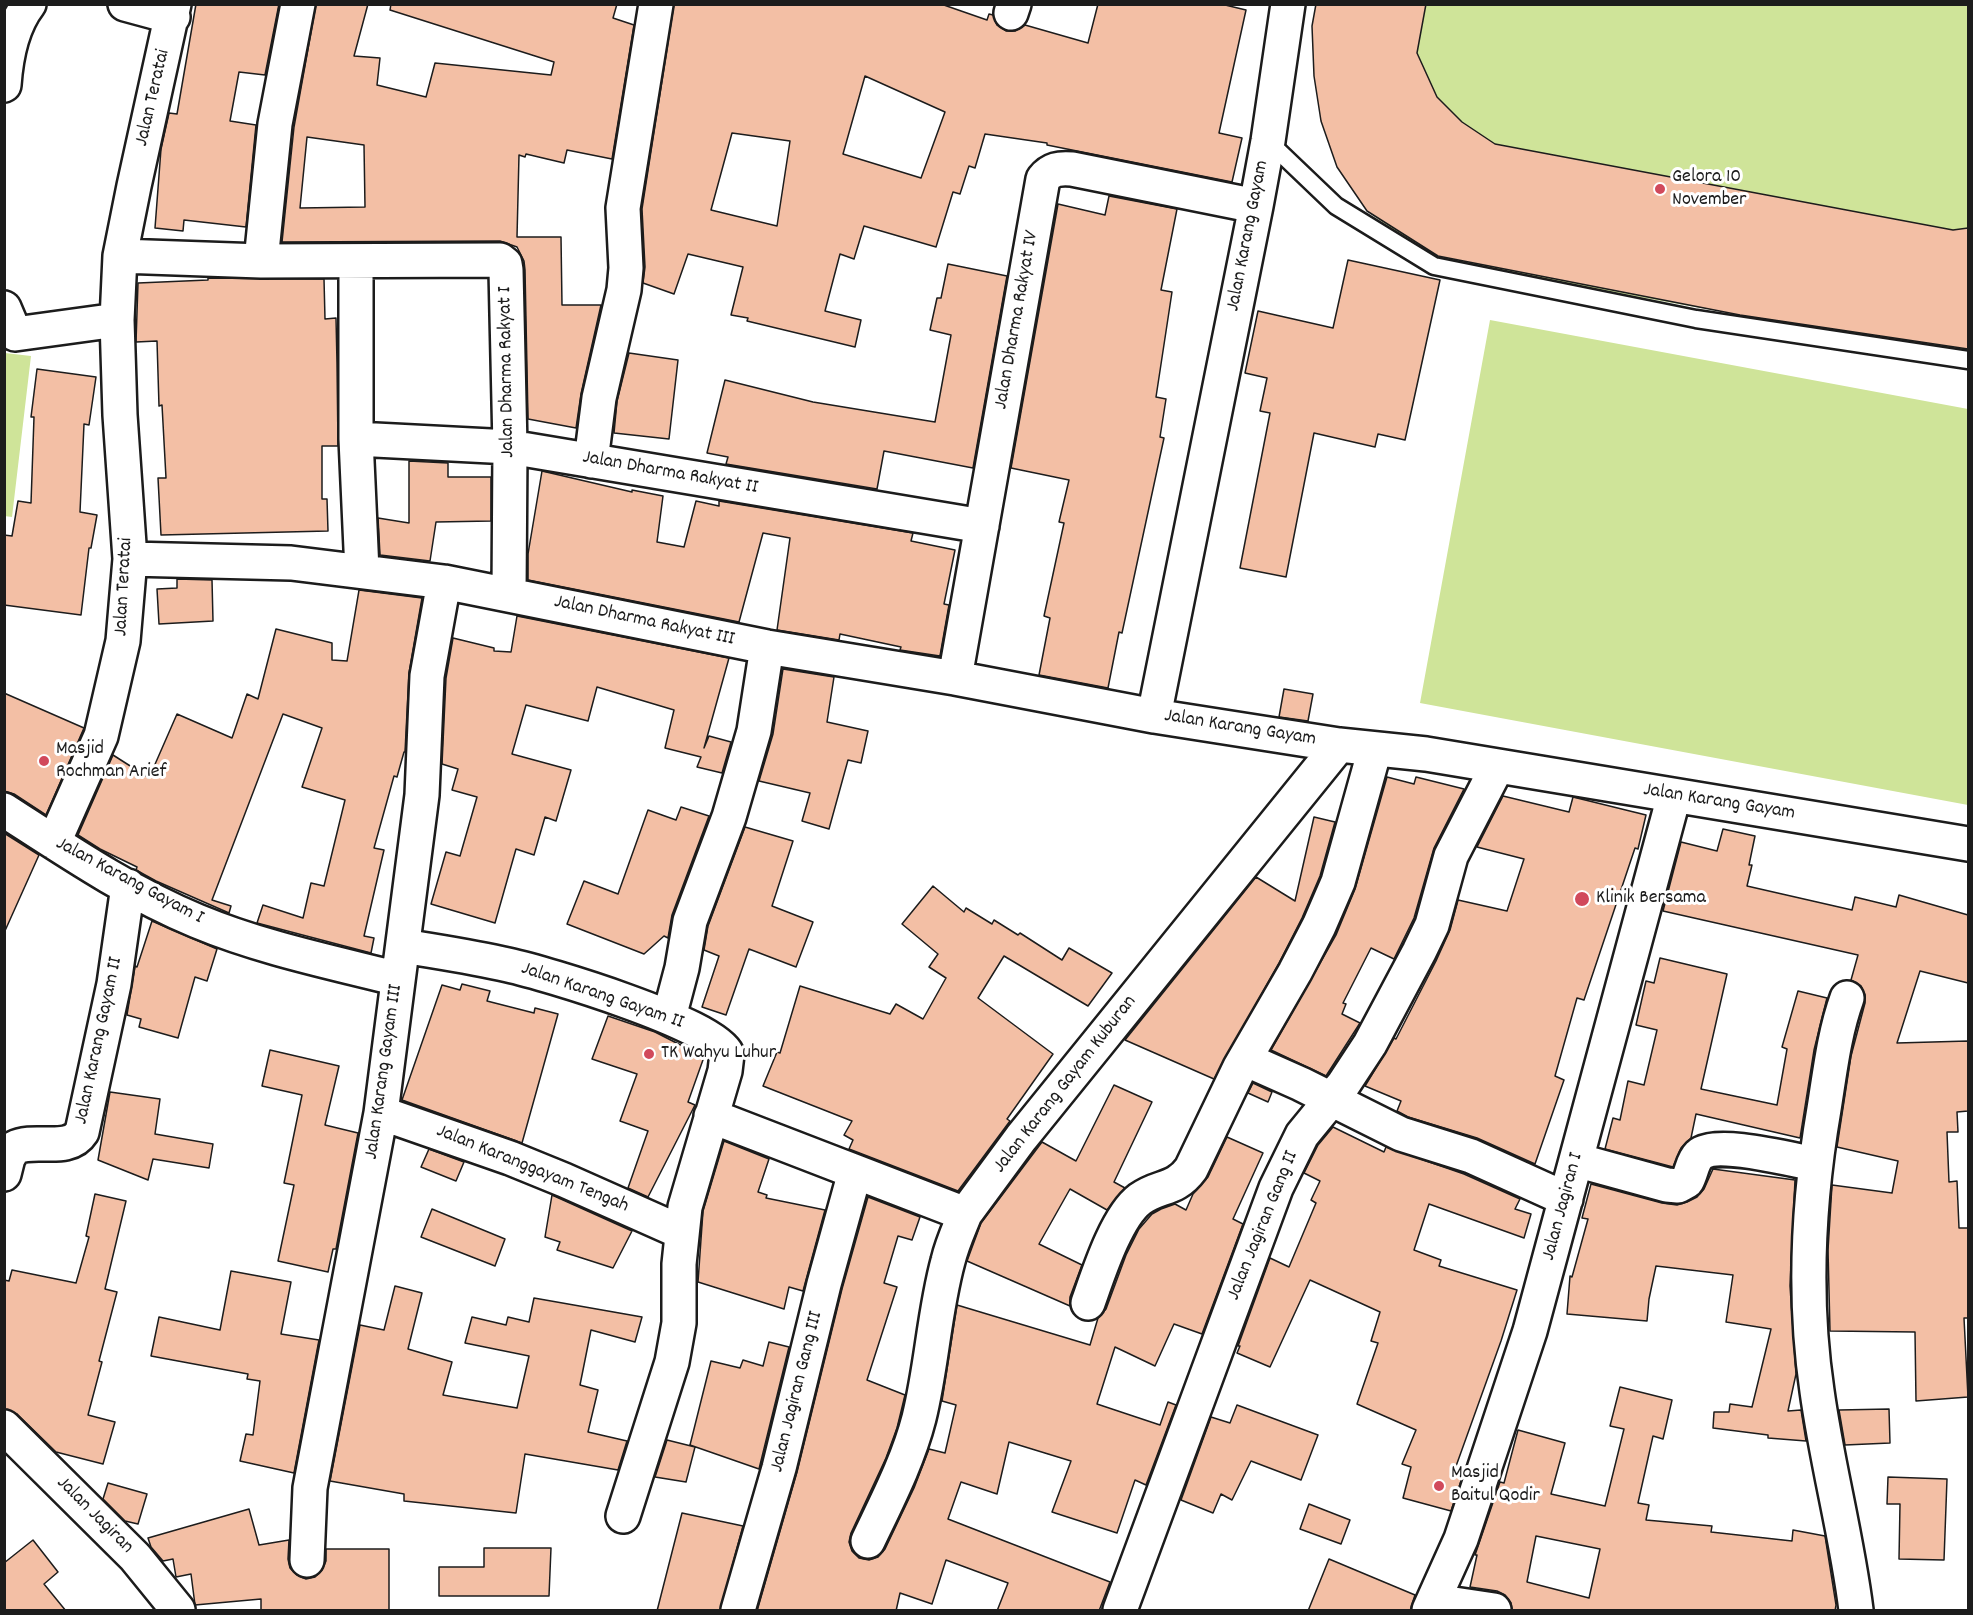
<!DOCTYPE html>
<html>
<head>
<meta charset="utf-8">
<style>
	body { margin:0 }
	#map { position:relative; width:1973px; height:1615px; overflow:hidden; background:#fff; font-family:Dekko,sans-serif }
	canvas { display:block }
	.frame { position:absolute; inset:0; border:6px solid #1c1c1c; pointer-events:none }
</style>
</head>
<body>
<div id="map">
<canvas width="1973" height="1615"></canvas>
<div class="frame"></div>
</div>
<script>
const c = document.querySelector('canvas').getContext('2d');
c.lineJoin = 'round';
function fillPath(path, color) {
  c.fillStyle = color;
  c.fill(path, 'evenodd');
}
function trace(path, color, width, dash) {
  c.strokeStyle = color;
  c.lineWidth = width;
  c.lineCap = dash ? 'butt' : 'round';
  c.setLineDash(dash || []);
  c.stroke(path);
}
function drawText(font, color, halo, rows, align = 'center') {
  c.font = font + ' Dekko,sans-serif';
  c.lineWidth = 6;
  c.setLineDash([]);
  c.textBaseline = 'middle';
  c.strokeStyle = halo;
  c.fillStyle = color;
  for (const [text, x, y, turn = 0] of rows) {
    c.save();
    c.translate(x, y);
    c.rotate((+turn || 0) * Math.PI / 180);
    c.textAlign = isNaN(turn) ? turn : align;
    if (halo) c.strokeText(text, 0, 0);
    c.fillText(text, 0, 0);
    c.restore();
  }
}
fillPath(new Path2D(`
	M1316 5H1968V356L1461 265 1414 245 1367 211 1314 76 1312 26Z
	M1490 320 1968 409V805L1420 703Z
	M5 353 31 356 12 517 4 516Z`), '#cfe499');
const building = new Path2D(`
	M196 4H279L265 75 239 72 230 121 256 125 246 227 184 220 183 231 155 228 161 149 169 113 177 114Z
	M316 4H368L354 56 380 58 377 85 426 97 435 63 551 75 554 62 390 10 391 4H617L613 18 634 25 612 159 567 150 564 163 526 154 525 157 519 155 517 237H561L562 305H601L581 394 576 428 528 419 525 270 524 261 517 247 500 241 282 242 294 127ZM307 137 364 145 365 207 300 208Z
	M674 4H941L987 20 989 14 993 15 997 25 1006 31H1015L1025 25 1088 43 1098 4H1221L1246 10 1219 133 1242 138 1232 182 1047 145V143L985 134 975 168 969 166 960 194 953 192 936 247 864 226 854 259 840 254 825 311 861 320 855 347 747 321 748 318 731 315 743 267 688 254 674 294 643 283 645 267 642 209ZM865 76 945 112 921 178 843 154ZM732 133 790 141 777 226 711 210Z
	M1316 4H1426L1417 53 1437 97 1462 122 1495 144 1953 230 1968 228V349L1740 315 1438 256 1367 211 1337 167 1321 121 1314 76 1312 26Z
	M1109 196 1177 209 1161 290 1172 292 1156 397 1166 399 1160 437 1164 438 1122 633 1119 632 1108 688 1039 675 1050 618 1044 616 1064 523 1059 522 1069 480 1011 468 1058 204 1105 215Z
	M1348 260 1440 280 1405 440 1378 434 1375 447 1314 433 1286 577 1240 568 1270 413 1260 411 1267 378 1245 373 1258 311 1333 328Z
	M948 264 1007 276 973 468 884 451 877 489 726 464 728 457 707 453 725 380 813 402 935 422 951 335 930 330 937 298H941Z
	M208 278 324 279 325 319 336 318 337 363 338 446H322V499H327L328 531 161 535 158 478H166L162 405 159 406 157 341 136 342 138 283 208 280Z
	M629 353 678 360 669 439 614 433 617 401Z
	M37 369 96 377 89 425 84 424 80 512 97 515 91 548H89L81 615 4 605V535L12 536 18 501 31 503 34 417H31Z
	M409 461 448 463V477H491V521L436 522 430 561 380 555 378 518 409 523Z
	M542 471 632 492V490L663 496 657 542 684 547 696 501 719 506V501L913 533 911 541 955 550 944 604 949 605 940 656 900 650 901 647 840 634 839 640 777 630 790 538 763 533 739 622 528 580V554Z
	M177 579 212 580 213 621 159 624 157 589 177 588Z
	M359 590 422 598 409 673 405 752H404L397 777 394 776 374 848 384 850 364 936 374 938 371 953 257 923 263 905 303 918 311 883 324 886 345 800 302 787 322 728 283 714 212 900 231 906 229 913 156 881 136 870 137 867 100 849 78 835 113 755 149 778 177 714 232 738 247 694 258 699 276 629 332 643V660L347 661Z
	M517 616 729 658 704 748 709 736 731 742 722 773 697 767 701 757 665 748 674 710 597 687 588 721 526 705 512 754 571 770 556 821 545 817 534 855 516 849 495 923 431 904 446 852 460 856 477 797 452 790 458 769 442 764 446 678 453 638 494 648V651L511 652Z
	M783 669 834 677 827 722 868 731 861 763 848 760 829 829 802 821 810 793 759 781 773 734Z
	M1284 689 1313 694 1308 721 1279 717Z
	M4 693 84 728 46 815 14 794 4 791Z
	M1387 777 1414 784 1416 777 1464 789 1434 848 1414 918 1394 959 1371 948 1343 1003 1346 1004 1342 1014 1360 1023 1326 1076 1271 1050 1336 935 1355 889Z
	M1503 796 1569 812 1573 797 1646 815 1638 849 1635 848 1584 1000 1577 998 1555 1076 1564 1080 1535 1164 1477 1138 1408 1117 1397 1111 1401 1101 1365 1086 1394 1038 1396 1039 1436 961 1450 930 1458 900 1507 911 1524 859 1477 847Z
	M681 807 709 816 672 915 668 938 664 936 644 954 567 924 584 881 618 894 648 810 676 820Z
	M1314 817 1335 822 1320 876 1302 918 1279 963 1214 1079 1125 1040 1256 877 1295 901Z
	M745 827 793 841 772 906 813 922 796 967 749 949 726 1015 702 1007 719 956 704 950 708 926Z
	M1723 829 1755 836 1749 865H1752L1747 886 1852 910 1855 897 1896 907 1899 895 1968 915V983L1920 971 1897 1043 1968 1041V1111L1957 1112 1958 1132H1947L1949 1182 1957 1181 1959 1228H1968V1318H1964L1968 1397 1916 1401 1915 1332 1830 1331 1828 1250 1832 1185 1892 1193 1898 1161 1837 1147 1851 1056 1865 1003V995L1861 986 1851 980 1858 955 1663 911 1681 842 1717 851Z
	M4 833 39 855 4 933Z
	M933 886 964 912 966 908 992 924 994 920 1018 935 1020 933 1062 960 1069 948 1112 973 1088 1006 1004 956 978 998 1053 1054 1007 1119 1010 1121 958 1191 849 1149 853 1140 844 1135 852 1121 763 1086 777 1052 780 1053 800 986 890 1014 896 1004 923 1019 946 978 929 967 938 954 902 924Z
	M152 921 217 949 207 981 195 977 178 1038 139 1027 141 1019 127 1015 135 966 137 967Z
	M1660 958 1727 974 1701 1089 1777 1105 1787 1049 1782 1047 1798 991 1827 998 1814 1050 1800 1138 1696 1114 1691 1138 1681 1148 1673 1167 1605 1149 1613 1118 1620 1120 1628 1081 1644 1085 1657 1030 1636 1025 1646 981 1654 983Z
	M462 984 490 991 487 1001 534 1013 535 1008 558 1014 522 1143 402 1100 442 985 460 990Z
	M608 1016 655 1032 704 1057 688 1102 695 1105 648 1197 628 1188 648 1131 620 1121 637 1074 592 1059Z
	M270 1050 339 1066 325 1125 358 1133 336 1249H333L328 1272 278 1261 294 1185 284 1183 302 1095 262 1086Z
	M1253 1083 1272 1092 1268 1102 1248 1093Z
	M1114 1085 1152 1102 1114 1182 1125 1188 1107 1210 1070 1189 1039 1244 1082 1265 1070 1297V1306L967 1261 981 1223 1042 1142 1076 1161Z
	M110 1092 160 1099 155 1134 213 1144 209 1168 153 1159 148 1180 98 1160Z
	M1333 1127 1384 1152 1386 1147 1464 1174 1520 1199 1515 1209 1531 1214 1524 1238 1429 1204 1414 1250 1441 1260 1439 1266 1517 1290 1501 1341 1455 1469 1464 1472 1451 1511 1403 1498 1411 1467 1402 1464 1416 1430 1357 1404 1378 1343 1371 1341 1380 1312 1310 1280 1270 1367 1237 1353 1240 1346H1238L1270 1258 1289 1267 1316 1203 1311 1200 1320 1181 1304 1173 1318 1145Z
	M1227 1137 1263 1153 1233 1219 1243 1224 1202 1334 1174 1324 1155 1366 1115 1347 1097 1404 1160 1425 1168 1402 1176 1405 1146 1485 1135 1480 1117 1533 1052 1512 1071 1461 1009 1442 997 1494 961 1482 948 1519 1110 1582 1099 1611H997L1008 1583 946 1560 932 1604 900 1593 896 1611H757L797 1472 842 1289 868 1197 920 1217 912 1240 898 1236 884 1283 897 1287 867 1380 905 1395 897 1428 886 1458 851 1533 849 1542 852 1551 859 1558 869 1560 878 1557 885 1549 914 1488 929 1449 945 1453 956 1405 942 1401 957 1305 1090 1345 1098 1318 1106 1309 1126 1255 1139 1229 1152 1214 1161 1209 1175 1204 1186 1210 1193 1194 1208 1177Z
	M724 1141 769 1159 758 1192 767 1195 766 1198 825 1210 803 1291 789 1287 784 1309 698 1282 703 1211Z
	M429 1149 464 1162 456 1181 421 1167Z
	M1713 1169 1795 1180 1790 1286 1796 1374 1788 1411 1801 1410 1806 1441 1768 1438V1435L1713 1428 1714 1412H1729L1730 1404 1752 1407 1771 1329 1726 1322 1733 1275 1656 1266 1649 1299 1647 1321 1567 1314 1570 1276 1572 1277 1588 1219 1582 1218 1591 1184 1662 1203 1677 1205 1687 1202 1697 1197 1704 1189Z
	M95 1194 126 1201 105 1289 117 1292 99 1361 102 1362 88 1415 115 1422 103 1464 56 1452 17 1414 4 1409V1280L9 1281 12 1270 76 1283 89 1237 86 1236Z
	M552 1195 632 1231 613 1268 557 1250 560 1242 545 1237Z
	M432 1209 505 1239 495 1266 421 1237Z
	M231 1271 291 1282 281 1334 319 1340 294 1473 240 1461 246 1434 253 1435 260 1381 247 1379 248 1374 151 1356 159 1317 220 1330Z
	M395 1286 422 1293 408 1349 452 1362 443 1395 517 1408 529 1356 465 1343 472 1317 506 1325 508 1317 529 1322 534 1298 642 1317 635 1342 591 1330 580 1385 598 1390 588 1432 627 1441 618 1470 525 1454 516 1513 404 1501V1494L330 1481 360 1325 384 1330Z
	M769 1342 789 1347 759 1469 690 1445 711 1361 740 1368 743 1360 763 1366Z
	M1620 1387 1672 1400 1663 1439 1653 1436 1638 1503 1649 1505 1646 1520 1712 1526 1711 1532 1792 1541 1793 1530 1825 1536 1836 1605 1835 1611H1512L1511 1603 1505 1595 1497 1591 1470 1587 1477 1555H1475L1500 1482 1504 1483 1518 1430 1565 1443 1551 1494 1605 1506 1624 1429 1610 1426ZM1536 1536 1600 1549 1589 1598 1527 1582Z
	M1237 1405 1318 1435 1301 1480 1251 1461 1232 1500 1221 1494 1213 1513 1181 1500 1211 1417 1230 1423Z
	M1889 1409 1890 1443 1845 1445 1839 1410Z
	M667 1440 695 1447 686 1482 655 1477Z
	M1888 1477 1947 1479 1944 1560 1899 1559 1900 1504H1887Z
	M108 1483 147 1494 138 1524 125 1521 103 1499Z
	M1309 1504 1350 1520 1341 1544 1300 1529Z
	M249 1509 259 1545 289 1540 288 1559 290 1568 297 1575 306 1579 315 1577 322 1570 326 1561V1549H389V1611H261V1599L195 1605 191 1574 176 1577 173 1559 163 1561 151 1547 148 1538Z
	M682 1513 743 1526 720 1611H657Z
	M33 1540 58 1572 44 1584 66 1611H4V1563Z
	M484 1548H551L549 1596H439V1567H484Z
	M1329 1559 1415 1595 1410 1611H1308Z`);
fillPath(building, '#f3bfa5');
trace(building, '#1c1c1c', 1.5);
const lane = new Path2D(`
	M1268 141 1336 206 1434 266 1696 319 1968 360`);
const street = new Path2D(`
	M125 4 173 17
	M1011 13 1014 4
	M4 85C6 57 12 26 29 4
	M120 256 261 261 500 260 505 264 506 270 510 447 509 594
	M261 261 275 124 298 4
	M356 261V439L362 571
	M4 308 15 334 117 320
	M356 439 510 447 982 526
	M591 461 599 398 624 290 626 268 623 208 656 4
	M130 559 291 563 444 582 767 647 955 678 1154 716 1339 745 1426 754 1968 844
	M955 678 1043 179C1051 169 1059 168 1072 169L1256 206
	M1154 716 1256 206 1268 141 1288 4
	M4 810C66 850 129 893 197 921 262 948 331 962 398 979
	M54 842 101 736 123 641 130 559 120 415 117 320 120 256 134 186 174 4
	M404 946C439 952 474 957 508 965 545 973 714 1024 727 1054L725 1071 685 1207 679 1264V1323L672 1362 623 1516
	M1847 998C1834 1034 1830 1072 1824 1109 1808 1202 1803 1297 1817 1391 1827 1464 1847 1537 1856 1610
	M669 1017 682 968 690 921 729 817 754 731 767 647
	M1243 1062 1256 1064 1301 1084 1401 1134 1471 1156 1566 1199
	M381 1113 510 1158 564 1180 681 1232
	M711 1116 965 1214 1021 1138 1339 745
	M1576 1160 1667 1185 1678 1186 1687 1181C1692 1172 1692 1162 1699 1155 1716 1140 1792 1160 1815 1164
	M4 1174 8 1158 14 1148C35 1137 68 1154 82 1132L114 984 128 886
	M1088 1303C1098 1275 1116 1217 1140 1199 1159 1185 1175 1191 1191 1169L1240 1067 1295 972 1319 926 1338 882 1375 749
	M868 1541C887 1501 908 1461 919 1418 932 1366 934 1312 948 1261 952 1244 959 1229 965 1214
	M307 1560 310 1488 381 1113 422 795 427 676 444 582
	M1434 1601 1494 1610
	M738 1610 779 1468 824 1284 855 1172
	M1120 1610 1276 1188 1302 1135 1343 1085 1370 1044 1419 952 1432 925 1451 856 1497 767
	M1429 1610 1461 1539 1530 1331 1674 796`);
const secondary = new Path2D(`
	M4 1427 135 1557 178 1610`);
trace(lane, '#1c1c1c', 21);
trace(street, '#1c1c1c', 38);
trace(secondary, '#1c1c1c', 38);
trace(lane, '#fff', 16);
trace(street, '#fff', 33);
trace(secondary, '#fff', 33);
for (const [x, y, r, color] of [
	[1660,189,6,"#d1495b"],
	[44,761,6,"#d1495b"],
	[1582,899,8,"#d1495b"],
	[649,1054,6,"#d1495b"],
	[1439,1486,6,"#d1495b"]
]) {
  const dot = new Path2D();
  dot.arc(x, y, r, 0, 2 * Math.PI);
  c.fillStyle = color;
  c.fill(dot);
  trace(dot, '#fff', 2);
}
drawText('20px', '#1c1c1c', '#fff', [
	["Jalan Teratai",154,98,-77],
	["Jalan Karang Gayam",1249,236,-79],
	["Jalan Dharma Rakyat IV",1018,320,-80],
	["Jalan Dharma Rakyat I",508,372,-91],
	["Jalan Dharma Rakyat II",670,474,10],
	["Jalan Teratai",125,587,-87],
	["Jalan Dharma Rakyat III",644,622,12],
	["Jalan Karang Gayam",1240,729,9],
	["Jalan Karang Gayam",1719,803,9],
	["Jalan Karang Gayam I",129,882,28],
	["Jalan Karang Gayam II",602,997,19],
	["Jalan Karang Gayam II",100,1041,-78],
	["Jalan Karang Gayam III",385,1072,-82],
	["Jalan Karang Gayam Kuburan",1066,1085,-52],
	["Jalan Karanggayam Tengah",532,1170,22],
	["Jalan Jagiran I",1564,1207,-75],
	["Jalan Jagiran Gang II",1264,1226,-68],
	["Jalan Jagiran Gang III",798,1392,-76],
	["Jalan Jagiran",94,1516,45]
]);
drawText('20px', '#1c1c1c', '#fff', [
	["Gelora 10",1672,178],
	["November",1672,201],
	["Masjid",56,750],
	["Rochman Arief",56,773],
	["Klinik Bersama",1596,899],
	["TK Wahyu Luhur",661,1054],
	["Masjid",1451,1474],
	["Baitul Qodir",1451,1497]
], 'left');
</script>
</body>
</html>
